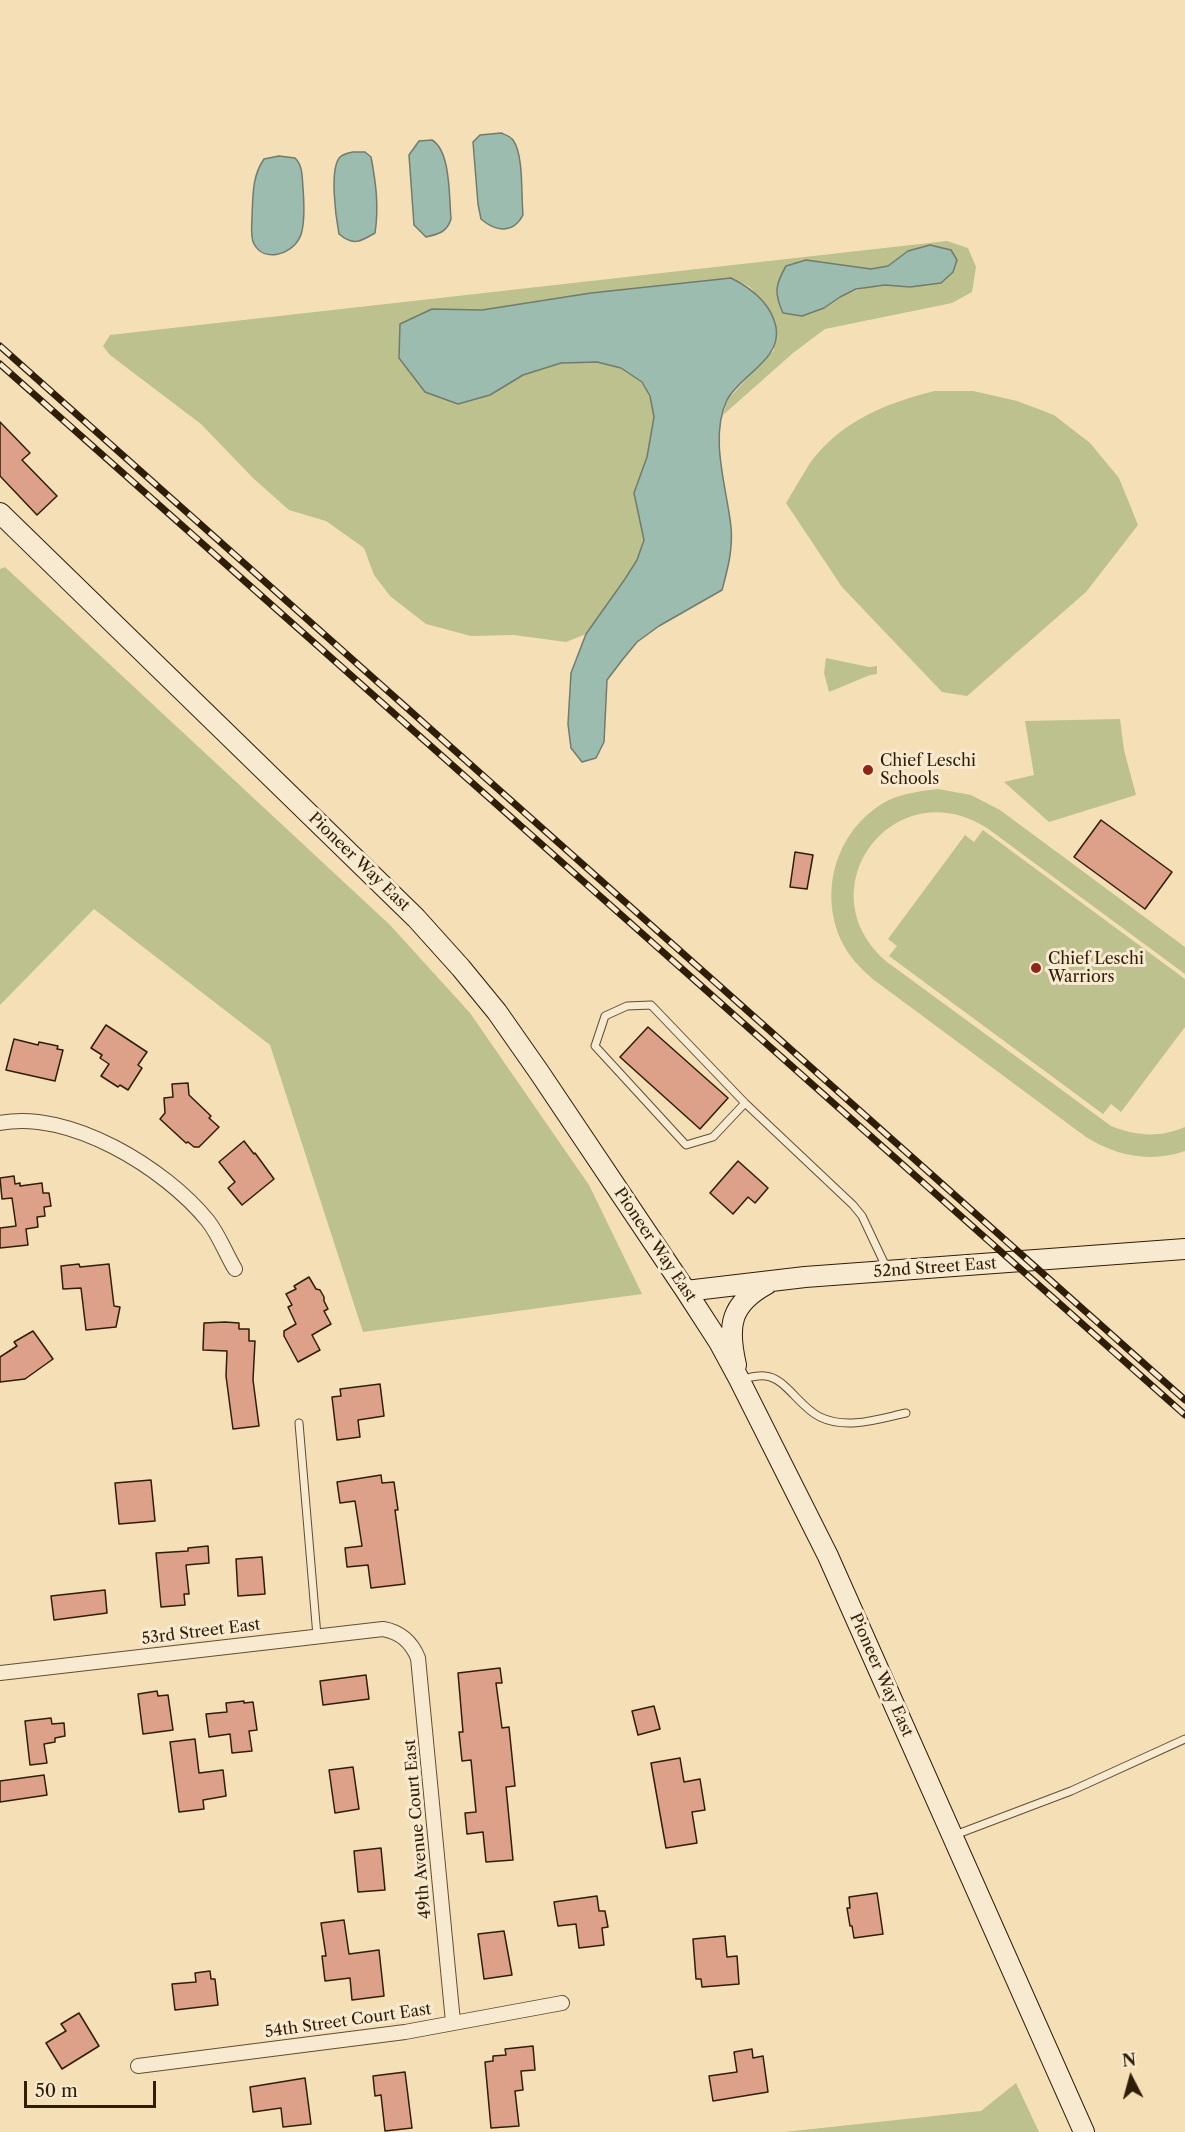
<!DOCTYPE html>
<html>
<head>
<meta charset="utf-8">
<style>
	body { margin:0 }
	#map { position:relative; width:1185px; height:2132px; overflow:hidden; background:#f4dfb7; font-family:"Libre Caslon Text",serif }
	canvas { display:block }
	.north { position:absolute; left:1101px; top:2048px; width:60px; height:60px; -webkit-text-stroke:4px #f8ead0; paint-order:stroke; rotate:354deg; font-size:16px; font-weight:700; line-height:24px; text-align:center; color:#301d06 }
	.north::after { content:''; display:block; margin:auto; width:21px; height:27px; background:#301d06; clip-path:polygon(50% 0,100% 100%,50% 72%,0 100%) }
	.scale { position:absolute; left:24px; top:2081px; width:132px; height:27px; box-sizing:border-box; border:3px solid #301d06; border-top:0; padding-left:8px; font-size:18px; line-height:21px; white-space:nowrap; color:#301d06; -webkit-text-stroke:4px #f8ead0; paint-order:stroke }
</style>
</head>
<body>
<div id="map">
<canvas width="1185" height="2132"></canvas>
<div class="north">N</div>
<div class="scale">50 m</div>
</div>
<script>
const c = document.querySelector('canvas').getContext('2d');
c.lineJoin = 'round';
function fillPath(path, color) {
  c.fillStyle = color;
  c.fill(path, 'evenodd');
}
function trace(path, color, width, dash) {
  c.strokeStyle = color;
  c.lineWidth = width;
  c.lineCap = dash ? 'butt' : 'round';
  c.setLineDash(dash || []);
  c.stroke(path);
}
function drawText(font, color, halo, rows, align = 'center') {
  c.font = font + ' "Libre Caslon Text",serif';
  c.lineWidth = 6;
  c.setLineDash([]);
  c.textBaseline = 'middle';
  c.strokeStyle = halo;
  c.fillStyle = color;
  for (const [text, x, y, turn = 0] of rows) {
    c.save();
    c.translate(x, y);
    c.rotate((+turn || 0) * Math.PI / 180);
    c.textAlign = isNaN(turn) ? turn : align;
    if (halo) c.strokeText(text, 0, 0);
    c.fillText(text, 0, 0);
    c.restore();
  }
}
fillPath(new Path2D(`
	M947 241 968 248 976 267 972 292 952 303 825 329 793 353 723 415 728 399 774 350 768 308 750 287 731 278 591 293 482 310 432 309 400 324 399 358 425 392 490 395 523 375 561 363 597 362 621 368 642 382 650 396 654 417 647 457 634 493 644 539 637 560 625 579 586 634 566 642 514 635 471 636 426 624 390 596 374 575 364 548 326 521 289 510 254 479 201 424 110 355 103 346 110 335ZM908 251 910 287C874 284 853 286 824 308L831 263 871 269 888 266Z
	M935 391H973L1017 401 1054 415 1090 443 1119 478 1138 525 1086 592 967 696 942 692 842 587 786 503C794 490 802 476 810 463 841 421 886 403 935 391Z
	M5 567 390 925 470 1013 589 1185 642 1294 363 1332 270 1045 94 909 0 1005V569Z
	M826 658 869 667 877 666V674L870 675 829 692 824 673Z
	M1120 719 1124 750 1136 795 1049 822 1004 782 1034 775 1025 721Z
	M938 789 971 795 1000 810 1185 947V974L987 828C894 769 803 890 887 962L1111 1126C1136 1136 1160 1138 1185 1127V1151C1149 1163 1117 1156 1086 1137L874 980C861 969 849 957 842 942 817 890 838 826 889 800 905 793 921 791 938 789Z
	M983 830 1185 979V1027L1121 1112 1111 1104 1103 1114 889 956 897 946 888 939 965 835 974 842Z
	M1016 2083 1039 2132H784L981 2111Z`), '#bcc18d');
const water = new Path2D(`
	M501 133C506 135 510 136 513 140 524 155 521 196 523 215 513 234 496 232 481 219L478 204 473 142 480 135Z
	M432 140C451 151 449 198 451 219 447 232 439 234 426 237L414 225 409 155 419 141Z
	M353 152H365L371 157C376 183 379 207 375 233 360 242 353 246 339 234 336 218 329 169 340 157 343 154 348 153 353 152Z
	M279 156 295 158C303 166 302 177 303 188 304 201 306 227 299 239 291 254 264 263 254 244 250 237 252 225 252 217 253 196 252 176 264 159Z
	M930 245 951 250 957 260 953 272 941 283 910 287 885 285 856 289 840 297 824 308 802 316 783 313C774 293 775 285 786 266L806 260 871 269 888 266 908 251Z
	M731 278C751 288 771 303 776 327 782 360 740 375 727 400 709 438 727 488 731 527 733 549 728 568 722 590L659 626 637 642 623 659 607 680 604 742 596 758 582 762 571 748 568 724 571 673 586 634 625 579 637 560 644 540 634 493 647 457 654 417 650 396 642 382 621 368 597 362 561 363 523 375 490 395 458 404 425 392 399 358 400 324 432 309 482 310 591 293Z`);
fillPath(water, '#9cbcb0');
trace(water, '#717c6c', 1.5);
const building = new Path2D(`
	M0 422 30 453 22 460 57 496 37 515 0 476Z
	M1101 820 1172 872 1145 909 1074 857Z
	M795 852 813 855 807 889 790 887Z
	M106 1025 147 1052 138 1065 142 1068 128 1090 120 1085 118 1087 101 1076 109 1064 100 1058 102 1055 91 1048Z
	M648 1027 728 1098 700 1129 620 1057Z
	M14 1039 38 1045 39 1042 58 1046 57 1049 63 1050 55 1081 6 1070Z
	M188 1083 189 1095 211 1116 209 1118 219 1127 199 1147H194L188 1142 186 1143 160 1119 165 1113 164 1098 173 1097 172 1084Z
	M244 1141 254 1154 255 1153 274 1179 242 1205 228 1188 235 1182 219 1162Z
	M738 1161 768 1188 755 1203 748 1197 733 1214 710 1193Z
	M14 1176 15 1184 20 1183V1186L42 1183 43 1193H49L51 1206 44 1207 45 1216 37 1217 38 1227 26 1229 28 1245 0 1248V1228L16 1226 12 1198 2 1199 0 1178Z
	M79 1264 80 1267 109 1264 114 1306 120 1307 116 1327 86 1330 81 1288 63 1289 61 1266Z
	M309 1277 316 1289 320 1290 324 1297V1301L328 1309 324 1311 331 1324 312 1335 320 1350 298 1362 284 1336V1331L296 1324 288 1307 292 1305 286 1294 296 1289 294 1286Z
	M225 1322 239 1323V1329H249V1341H255L253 1380 259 1426 233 1429 226 1376 227 1351 203 1350 204 1323Z
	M33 1331 53 1359 25 1379 0 1382V1357L17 1346 14 1342Z
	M380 1384 384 1416 358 1420 360 1437 337 1440 332 1397 341 1396 340 1389Z
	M381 1475 382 1483 394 1482 398 1510H395L405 1584 371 1588 368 1565 347 1567 345 1548 362 1546 355 1501 340 1503 337 1482Z
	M151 1480 155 1521 119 1524 115 1483Z
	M208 1546 209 1563 186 1565 189 1594H184L185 1605 161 1607 156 1553 188 1551V1548Z
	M262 1557 265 1594 238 1596 236 1559Z
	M105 1590 107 1613 54 1620 51 1596Z
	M500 1668 502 1683H496L502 1728 509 1727 515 1786 506 1787 513 1860 486 1862 483 1832 467 1834 465 1813 476 1812 471 1760 462 1761 459 1732H463L458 1673Z
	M366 1675 369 1699 323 1705 320 1681Z
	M157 1691 158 1696 168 1695 173 1730 143 1734 138 1694Z
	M244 1701V1703L253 1702 257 1730 249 1731 252 1751 232 1753 230 1734 209 1737 206 1714 227 1712 226 1703Z
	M654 1706 660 1729 638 1735 632 1711Z
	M51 1718 52 1724 64 1723 65 1736 55 1738V1742L44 1744 47 1763 30 1765 25 1721Z
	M195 1739 199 1773 223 1770 226 1796 203 1800 204 1809 179 1812 170 1742Z
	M680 1758 684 1782 700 1779 705 1810 692 1812 697 1843 666 1848 651 1763Z
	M353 1767 359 1809 335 1813 329 1770Z
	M44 1775 47 1795 0 1802V1781Z
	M381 1848 385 1890 358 1892 354 1851Z
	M877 1893 883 1934 854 1938 852 1926H850L847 1908H850L849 1897Z
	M597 1896 599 1911H605L608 1927 602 1928 604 1945 579 1948 576 1924 558 1926 554 1902Z
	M344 1920 349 1954 379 1950 384 1996 352 2000 350 1978 325 1981 322 1956H326L321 1923Z
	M504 1931 512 1975 484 1979 478 1934Z
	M725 1936 727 1957 737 1956 739 1984 702 1987 701 1979H696L693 1939Z
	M210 1971 211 1979H215L218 2005 175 2010 172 1984 196 1982 195 1973Z
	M79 2013 99 2046 62 2069 46 2043 66 2031 61 2024Z
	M533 2046 535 2070 521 2071 523 2090 515 2091 519 2126 491 2128 485 2062 493 2061V2056L506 2055 505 2049Z
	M752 2049 753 2058 763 2056 768 2092 713 2101 709 2076 737 2072 734 2052Z
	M405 2072 412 2128 385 2131 381 2095 375 2096 373 2076Z
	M305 2078 311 2124 283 2127 281 2108 253 2112 250 2087Z`);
fillPath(building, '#dda189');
trace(building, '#301d06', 1.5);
const lane = new Path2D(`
	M745 1103 713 1137 686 1145 595 1046 605 1016 627 1006 651 1005 745 1103 853 1205 862 1216 887 1269
	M742 1379C749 1378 757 1375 765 1376 785 1377 800 1408 820 1417 847 1430 878 1419 906 1413
	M299 1423 317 1636
	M955 1835 1071 1791 1185 1739`);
const street = new Path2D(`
	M0 1123C69 1109 165 1168 208 1221 219 1235 226 1254 235 1269
	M0 1673 383 1629C400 1632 411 1641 418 1658L453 2022
	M138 2066 405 2032 562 2003`);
const secondary = new Path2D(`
	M0 513 416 918 461 968 497 1012 539 1072 686 1291 719 1342 739 1379 828 1556 1084 2132
	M686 1291 805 1277 1185 1249
	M736 1365C727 1326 730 1304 767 1284`);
trace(lane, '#614e32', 9);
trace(street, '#614e32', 16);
trace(secondary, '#301d06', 22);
trace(lane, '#f8ead0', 7);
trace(street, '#f8ead0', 14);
trace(secondary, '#f8ead0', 20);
const rail = new Path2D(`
	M0 346 1185 1400
	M0 364 1185 1415`);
trace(rail, '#301d06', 7);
trace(rail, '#f8ead0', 4.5, [14]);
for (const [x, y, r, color] of [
	[868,770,6,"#8f2418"],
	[1036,968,6,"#8f2418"]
]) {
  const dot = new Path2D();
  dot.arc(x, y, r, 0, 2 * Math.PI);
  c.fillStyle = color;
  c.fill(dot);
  trace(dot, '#f8ead0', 2);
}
drawText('16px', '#301d06', '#f8ead0', [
	["Chief Leschi",880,761],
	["Schools",880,779],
	["Chief Leschi",1048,959],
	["Warriors",1048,977]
], 'left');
drawText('16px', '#301d06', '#f8ead0', [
	["Pioneer Way East",359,862,44],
	["Pioneer Way East",655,1245,56],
	["52nd Street East",935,1268,-4],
	["53rd Street East",201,1632,-7],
	["Pioneer Way East",881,1675,66],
	["49th Avenue Court East",418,1829,-95],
	["54th Street Court East",348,2021,-8]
]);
</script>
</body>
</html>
